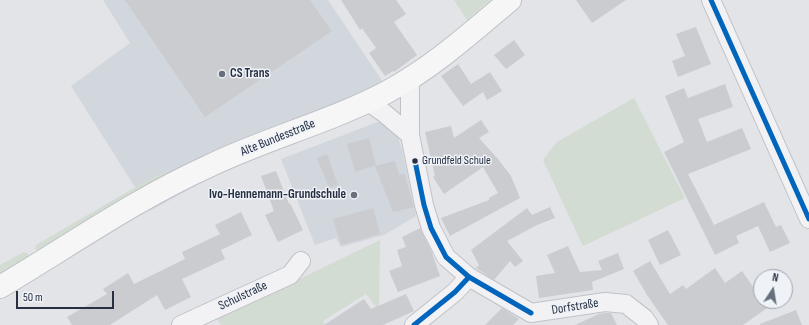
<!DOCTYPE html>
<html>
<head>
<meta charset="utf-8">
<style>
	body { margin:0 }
	#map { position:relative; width:809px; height:325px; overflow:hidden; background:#e2e4e8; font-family:"Sofia Sans Condensed",sans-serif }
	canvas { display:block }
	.north { position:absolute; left:753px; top:269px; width:40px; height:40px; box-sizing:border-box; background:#eff2f7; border:1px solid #9fa4af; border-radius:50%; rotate:12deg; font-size:11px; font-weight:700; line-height:16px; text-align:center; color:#273043 }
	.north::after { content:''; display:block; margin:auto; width:14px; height:18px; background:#686f7d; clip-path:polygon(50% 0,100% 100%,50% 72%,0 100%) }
	.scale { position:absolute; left:16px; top:291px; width:98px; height:18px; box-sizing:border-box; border:2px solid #273043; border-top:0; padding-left:5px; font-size:12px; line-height:14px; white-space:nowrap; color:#273043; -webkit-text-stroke:3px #eff2f7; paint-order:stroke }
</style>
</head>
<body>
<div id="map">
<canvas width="809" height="325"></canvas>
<div class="north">N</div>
<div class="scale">50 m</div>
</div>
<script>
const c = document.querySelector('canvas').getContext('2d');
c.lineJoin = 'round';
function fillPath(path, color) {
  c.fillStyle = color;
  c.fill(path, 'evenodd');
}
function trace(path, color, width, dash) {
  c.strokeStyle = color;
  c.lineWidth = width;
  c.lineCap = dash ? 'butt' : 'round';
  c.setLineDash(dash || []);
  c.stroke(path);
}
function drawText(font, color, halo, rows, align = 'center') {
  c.font = font + ' "Sofia Sans Condensed",sans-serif';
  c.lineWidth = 3;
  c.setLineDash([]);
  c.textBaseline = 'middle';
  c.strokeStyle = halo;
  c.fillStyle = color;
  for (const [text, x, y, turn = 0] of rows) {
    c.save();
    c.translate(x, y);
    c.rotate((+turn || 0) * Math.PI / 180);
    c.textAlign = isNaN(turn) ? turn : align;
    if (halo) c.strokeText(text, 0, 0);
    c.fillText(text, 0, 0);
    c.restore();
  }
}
fillPath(new Path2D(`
	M103 0H328L383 82 150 211 71 86 130 43Z
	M383 120 396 132 402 149 416 216 384 235 341 247 336 238 315 245 281 159Z`), '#d2d7de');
fillPath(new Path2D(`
	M454 0H490L467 20Z
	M634 98 685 198 583 246 543 160 557 142Z
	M170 172 173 174 42 253 35 249 36 245 41 242 158 174Z
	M380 240 379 311 366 294 323 321 325 325H221L217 319Z
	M24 252 28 254 30 260 0 277V265Z`), '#d2dcd2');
fillPath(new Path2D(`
	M125 0H310L332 31 205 117Z
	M341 0H396L406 14 394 22 417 55 394 72 393 71 385 76 369 53 376 48 362 28 360 30Z
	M576 0H626L592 23Z
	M696 27 711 64 678 77 672 61 685 56 676 34Z
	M514 40 525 55 506 69 494 55Z
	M458 64 471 84 490 72 502 91 487 100 483 92 463 106 441 76Z
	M725 84 733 107 698 119 707 142 742 128 751 149 688 174 714 225 764 202 776 227 781 225 790 243 770 252 758 226 736 236 739 243 715 255 664 152 684 142 665 96 684 88 688 98Z
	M481 120 489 132 479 138 498 159 511 176 520 198 450 236 441 218 489 200V198L498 193 483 167 444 194 433 177 435 176 425 132 451 126 454 138Z
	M369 138 376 165 355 172 347 144Z
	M327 154 338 185 329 188 317 158Z
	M395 161 399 175 404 173 414 207 393 212 375 166Z
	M276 171 289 204 290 203 303 230 278 242 265 215 274 211 261 176Z
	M550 207 555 218 537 225 507 241 523 261 515 267 510 261 494 280 476 268 479 265 471 250 527 208 532 215Z
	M373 208 380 234 341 245 333 219Z
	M241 212 252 235 221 250 225 259 182 279 191 297 165 310 157 295 110 325H72L67 317 107 294 103 289 128 273 134 284 185 259 182 252 220 234 215 225Z
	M420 228 431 250 440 276 398 292 389 271 402 266 397 250 406 247 402 237Z
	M668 230 681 255 660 265 648 240Z
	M568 246 580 272 602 270 598 261 618 253 624 269 592 282 593 290 539 298 536 276 555 273 547 255Z
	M650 261 670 294 683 285 686 289 715 268 725 283 742 271 756 291 761 288V301H777L743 325H668L647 295 633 271Z
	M406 294 414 311 383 325H324L364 299 371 309Z
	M502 308 519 319 513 325H485Z
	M796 310 802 325H760V324Z
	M605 313H611L617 325H575L599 314Z`), '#caccd0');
const minor = new Path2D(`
	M711 0 809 219
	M410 79V135L424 205 431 228 446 257 469 277 531 313 605 302 626 304 644 318 649 325
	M367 101 384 113 410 135
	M181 325 290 275 301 261
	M414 325 455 292 469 277`);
const major = new Path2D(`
	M0 287C69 246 136 199 209 166 267 138 330 122 387 92 432 68 471 33 510 0`);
trace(minor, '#c0c2c6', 20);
trace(major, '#bec1c6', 24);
trace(minor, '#f2f2f4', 18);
trace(major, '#f6f6f7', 22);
trace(new Path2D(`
	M711 0 809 219
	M415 161 424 205 431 228 446 257 469 277 531 313
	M414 325 455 292 469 277`), '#0065bd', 5);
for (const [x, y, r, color] of [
	[222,74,4,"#686f7d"],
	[415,161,3.5,"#273043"],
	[354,195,4,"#686f7d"]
]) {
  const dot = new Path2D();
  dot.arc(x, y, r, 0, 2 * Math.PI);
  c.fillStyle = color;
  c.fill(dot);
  trace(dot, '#eff2f7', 1.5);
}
drawText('12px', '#273043', '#eff2f7', [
	["Grundfeld Schule",422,161]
], 'left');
drawText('bold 13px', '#273043', '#eff2f7', [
	["CS Trans",230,74],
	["Ivo-Hennemann-Grundschule",346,195,"right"]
], 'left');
drawText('13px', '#273043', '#eff2f7', [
	["Alte Bundesstraße",278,138,-22],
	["Schulstraße",243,296,-25],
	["Dorfstraße",575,307,-9]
]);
</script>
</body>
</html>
